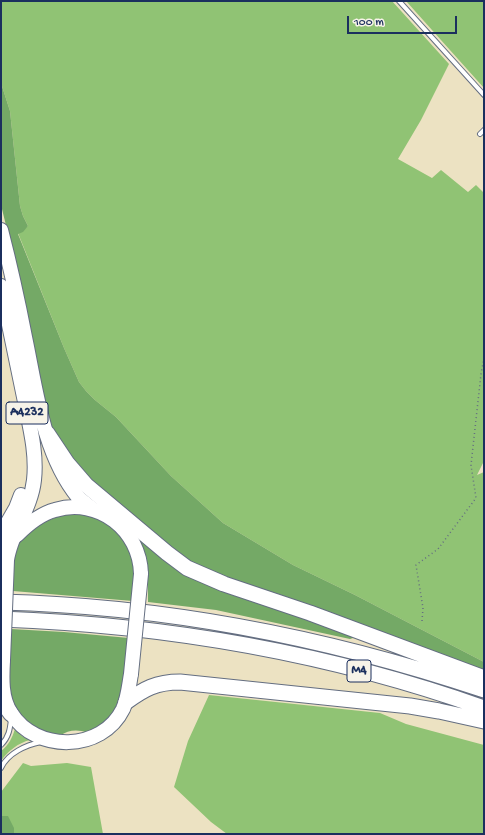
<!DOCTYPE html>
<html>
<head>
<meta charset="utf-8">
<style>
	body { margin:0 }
	#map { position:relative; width:485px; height:835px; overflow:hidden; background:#ece2c2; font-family:"Gochi Hand",sans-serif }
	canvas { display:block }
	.frame { position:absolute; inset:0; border:2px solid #1b2f5e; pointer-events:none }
	.scale { position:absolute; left:347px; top:16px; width:110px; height:18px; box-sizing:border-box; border:2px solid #1b2f5e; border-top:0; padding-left:5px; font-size:12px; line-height:14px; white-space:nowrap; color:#1b2f5e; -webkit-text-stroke:3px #f7f3e8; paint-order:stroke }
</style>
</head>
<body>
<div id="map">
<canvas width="485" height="835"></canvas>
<div class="frame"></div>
<div class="scale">100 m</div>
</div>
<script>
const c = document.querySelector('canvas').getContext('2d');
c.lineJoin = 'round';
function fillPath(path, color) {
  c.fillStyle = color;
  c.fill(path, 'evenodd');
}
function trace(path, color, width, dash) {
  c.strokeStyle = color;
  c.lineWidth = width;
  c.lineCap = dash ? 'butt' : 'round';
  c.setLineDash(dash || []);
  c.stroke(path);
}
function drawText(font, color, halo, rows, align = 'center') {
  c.font = font + ' "Gochi Hand",sans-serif';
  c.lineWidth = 3;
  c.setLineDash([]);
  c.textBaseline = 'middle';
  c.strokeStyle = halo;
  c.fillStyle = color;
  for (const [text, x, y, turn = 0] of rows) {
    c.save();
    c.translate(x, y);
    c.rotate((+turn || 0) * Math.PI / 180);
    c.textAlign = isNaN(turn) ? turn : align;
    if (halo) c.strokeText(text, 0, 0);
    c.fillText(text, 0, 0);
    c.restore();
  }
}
fillPath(new Path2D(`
	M1 1H392L449 64 421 120 398 159 432 178 441 170 468 192 476 185 484 193V461L477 475 484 472V662L355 595 293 565 223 523 171 476 116 417 95 400 86 391 79 382 64 348 18 233 28 226 23 216 20 206 10 111 1 83Z
	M406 1H484V88Z
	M209 695 380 713 406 724 484 745V834H227L211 822 174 787 188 741Z
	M15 729 22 736 30 740C18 743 8 751 1 761V751C9 745 12 738 15 729Z
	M23 763 31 766 67 763 91 767 103 834H1V831L8 816H1V792Z`), '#90c374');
fillPath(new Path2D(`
	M1 83 10 111 20 206 23 216 28 226 23 232 18 234 64 348 79 382 86 391 95 400 116 417 171 476 223 523 293 565 355 595 484 662V671L215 574 186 560 83 475 52 430 40 378 26 307 1 205Z
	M69 514 85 515 97 518 109 525 120 534 134 557 133 601 13 591C13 579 12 568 14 557 17 532 48 518 69 514Z
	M139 538 351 634 353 638 350 639 216 610 148 602C148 580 148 559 139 538Z
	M11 629 64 632 129 638 121 701 112 714 102 725 87 733C78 729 68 730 60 736L46 733 30 725 16 709 9 695Z
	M1 816H8L14 828V834H1Z`), '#74a966');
const service = new Path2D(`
	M399 1 484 95
	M480 134 484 130
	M1 745C9 737 10 729 11 719
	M1 768C8 753 26 745 41 742`);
const trunk = new Path2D(`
	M1 230C10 265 18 301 25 337 36 389 43 454 78 497 83 502 89 506 94 510
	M1 286C9 325 17 363 25 402 30 427 37 454 34 480 31 509 11 532 7 560
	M1 534 16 508 21 495
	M17 535C28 524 40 514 55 510 99 497 140 530 141 574
	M3 660C2 678 1 698 11 713 36 753 102 752 123 709 128 698 129 685 131 674`);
const motorway = new Path2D(`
	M47 433 67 463 86 485 167 553 187 568 224 584 310 613 484 678
	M1 548 14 537
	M1 602C165 606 329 638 484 690
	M1 619C165 625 329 653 484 708
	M1 700 11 714
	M126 702C144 689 156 682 180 682L410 706 439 711 484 721`);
trace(service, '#646e81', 6);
trace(trunk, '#646e81', 16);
trace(motorway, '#646e81', 17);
trace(new Path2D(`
	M422 621 423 608 416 565 438 549 476 498 471 465 481 374 484 358`), '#646e81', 1.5, [1, 3]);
trace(service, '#fff', 4);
trace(trunk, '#fff', 14);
trace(motorway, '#fff', 15);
const trunkBridge = new Path2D(`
	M3 660 7 560
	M131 674 141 574`);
trace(trunkBridge, '#646e81', 16, []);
trace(trunkBridge, '#fff', 14);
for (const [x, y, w] of [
	[27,413,42],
	[359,671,24]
]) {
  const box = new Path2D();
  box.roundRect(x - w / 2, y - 11, w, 22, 3);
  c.fillStyle = '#f7f3e8';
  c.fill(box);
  trace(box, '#1b2f5e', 1);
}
drawText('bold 13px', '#1b2f5e', null, [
	["A4232",27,413],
	["M4",359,671]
]);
</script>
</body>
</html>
